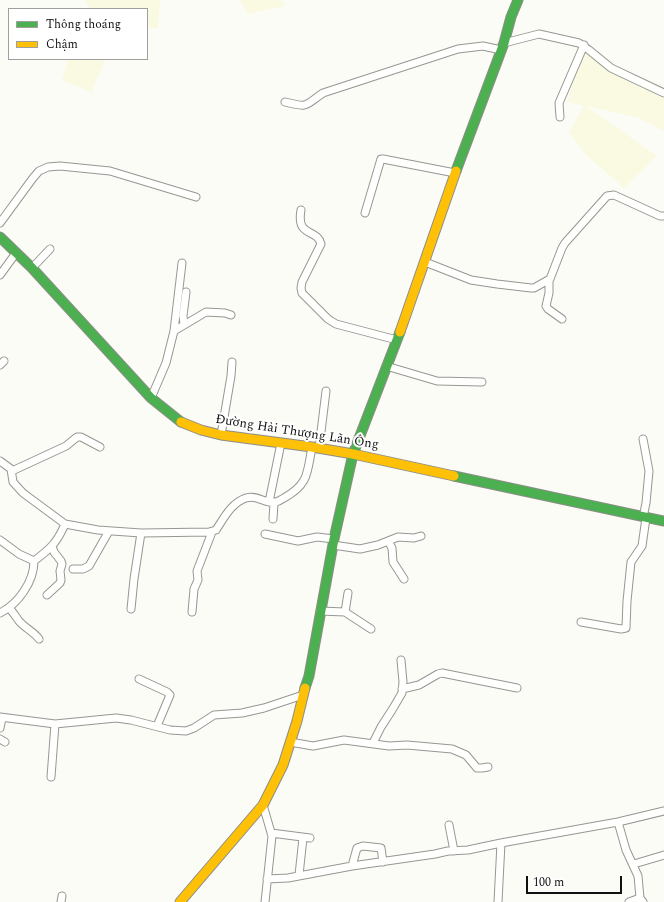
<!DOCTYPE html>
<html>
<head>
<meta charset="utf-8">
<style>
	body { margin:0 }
	#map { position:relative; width:664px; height:902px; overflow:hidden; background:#fcfcf6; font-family:Spectral,serif }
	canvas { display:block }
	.legend { position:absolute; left:8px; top:8px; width:140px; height:52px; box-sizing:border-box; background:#fff; border:1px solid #9f9f9f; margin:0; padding:5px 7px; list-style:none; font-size:12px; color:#101010 }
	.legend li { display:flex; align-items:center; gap:8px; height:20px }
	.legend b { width:20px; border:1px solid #9f9f9f }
	.scale { position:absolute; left:526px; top:876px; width:96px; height:18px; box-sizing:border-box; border:2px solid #101010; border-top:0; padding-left:5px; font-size:12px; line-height:14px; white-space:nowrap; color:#101010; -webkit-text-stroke:3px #fff; paint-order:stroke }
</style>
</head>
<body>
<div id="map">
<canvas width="664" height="902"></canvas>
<ul class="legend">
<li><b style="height:5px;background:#4caf50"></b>Thông thoáng</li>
<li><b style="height:5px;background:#ffc107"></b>Chậm</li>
</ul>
<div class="scale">100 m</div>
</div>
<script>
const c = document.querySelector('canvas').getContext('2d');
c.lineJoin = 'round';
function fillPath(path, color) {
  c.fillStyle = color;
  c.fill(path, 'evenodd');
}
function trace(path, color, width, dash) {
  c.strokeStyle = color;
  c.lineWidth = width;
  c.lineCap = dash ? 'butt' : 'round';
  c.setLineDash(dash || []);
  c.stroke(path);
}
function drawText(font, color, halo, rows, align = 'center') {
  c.font = font + ' Spectral,serif';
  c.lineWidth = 4;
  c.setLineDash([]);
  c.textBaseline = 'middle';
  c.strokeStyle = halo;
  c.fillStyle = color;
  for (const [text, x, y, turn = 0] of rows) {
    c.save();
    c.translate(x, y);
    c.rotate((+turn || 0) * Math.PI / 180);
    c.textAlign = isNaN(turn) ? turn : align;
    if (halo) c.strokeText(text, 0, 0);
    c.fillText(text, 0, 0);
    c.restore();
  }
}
fillPath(new Path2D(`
	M84 0H160L158 28 147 27V9H91Z
	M240 0H283L285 6 248 14Z
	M584 50 605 69 664 96V131L639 118 586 106 657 156 624 188 586 155 569 132 584 106 567 102Z
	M68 59H105L92 92 62 80Z`), '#f9fae1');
const street = new Path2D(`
	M504 43 539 34 579 43 589 50 611 68 664 93
	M285 102C309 108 304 106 323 93L458 49 483 46 501 50
	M560 117 559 103 584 45
	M301 210C296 238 317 228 321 244L302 282 301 288 302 293 328 319 336 324 397 340
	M365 213 381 159H383L455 173
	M0 223 33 178 39 171 48 167 60 166 110 171 196 197
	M425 262 471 280 497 284 531 288H534L550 279 562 248 565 243 607 196 614 195 660 216H664
	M32 268 50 249
	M0 275 16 253
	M549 281V293L546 306 548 309 562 319
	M184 324 183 316 186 292
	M174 331 206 312 225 313 231 315
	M0 365 4 361
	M386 366 437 381 482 382
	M151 398 166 363 174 331 182 263
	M221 435 231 376 232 362
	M643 439 649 471 646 503 643 517
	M319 448 326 391
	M0 461 11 469 13 482 23 493 65 524 98 530 141 533 209 532 216 530C224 518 231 503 246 498 255 495 262 501 270 502 276 503 279 501 284 498 309 484 307 473 312 447
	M12 471 66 446 77 437H81L100 447
	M269 502 281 443
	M273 519 274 503
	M265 534 298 541 317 537 334 539
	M0 540 19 554 34 561
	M388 541 392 548 393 562 404 579
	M333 545 360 549 378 545 398 537 414 538 421 536
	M73 569H83L89 566 109 531
	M47 595 60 583 61 580 60 571 62 564 61 561 54 552 52 546
	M9 608C13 612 16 617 19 621 25 628 34 632 39 639
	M131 609 134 579 141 533
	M320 611 345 612 371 629
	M192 612 194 589 198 580 197 571 212 532
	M345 612 348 593
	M0 613C18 604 34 582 34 561 50 549 57 543 65 524
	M581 622 621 629 626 628 627 601 631 562 642 546 646 518
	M139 679 167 692 170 695 157 726
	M402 689 419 685 438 674 442 673 517 688
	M0 717 55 724 116 718 131 720 170 730 186 731 194 728 214 715 242 713 264 708 303 695
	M0 728 2 718
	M0 739 5 742
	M290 742 313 746 344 740 389 746 407 745 452 749 466 755 477 768H482L488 767
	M373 743 381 727 392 710 402 693 403 682 401 660
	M51 777 55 724
	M263 805 272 836 265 902
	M618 822 626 850 638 876 640 898 643 902
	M449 825 454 851
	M271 833 310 838
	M634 864 664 855
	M352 866 357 848 363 846 381 848 383 862
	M299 875 303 838
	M267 879 288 878 352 866 435 854 448 851 468 850 501 843 618 822 664 811
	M61 902 62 896
	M498 902 501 843
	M629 902 640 898`);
const fast = new Path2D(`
	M456 171 504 43 511 17 518 0
	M0 237 32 268 151 398 181 422
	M454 476 664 521
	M305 688 309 676 334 539 353 454 400 332`);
const slow = new Path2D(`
	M400 332 456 171
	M181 422 201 430 221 435 312 447 353 454 454 476
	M180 902 263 805 283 765 297 721 305 688`);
trace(street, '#969694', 9);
trace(fast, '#8d8d8a', 11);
trace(slow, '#8d8d8a', 11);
trace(street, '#fffffe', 7);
trace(fast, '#4caf50', 9);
trace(slow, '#ffc107', 9);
drawText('13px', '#101010', '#fff', [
	["Đường Hải Thượng Lãn Ông",297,433,9]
]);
</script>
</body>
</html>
